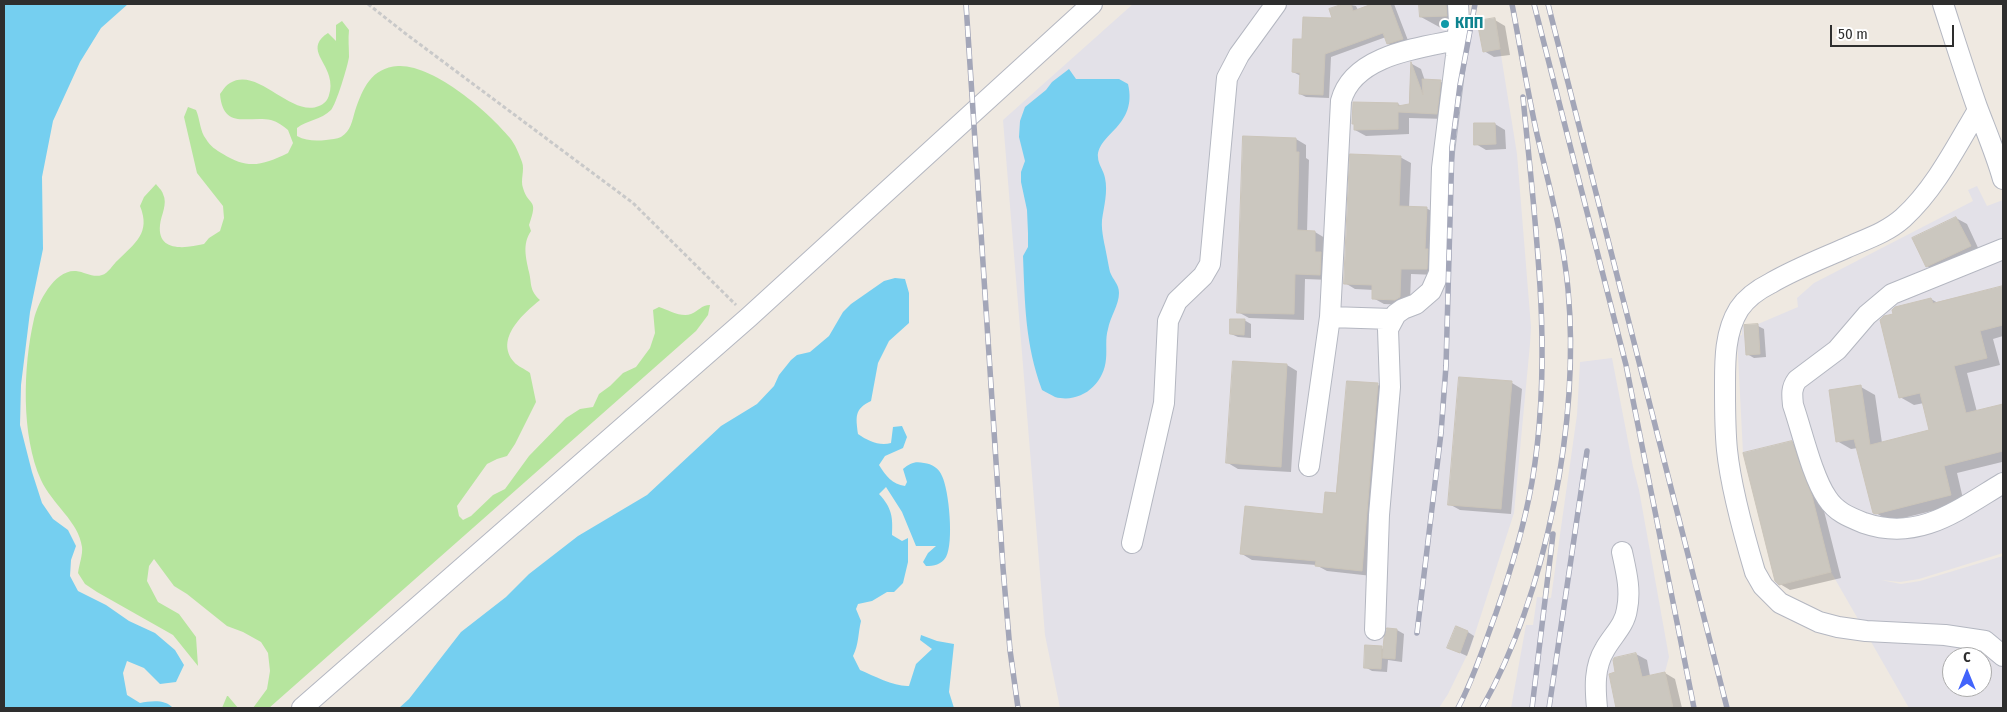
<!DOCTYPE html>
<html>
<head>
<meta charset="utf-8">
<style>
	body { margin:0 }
	#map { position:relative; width:2007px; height:712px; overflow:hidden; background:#efe9e1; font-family:"Fira Sans Condensed",sans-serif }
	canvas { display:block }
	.frame { position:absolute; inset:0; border:5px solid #2e2e2e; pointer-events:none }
	.north { position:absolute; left:1942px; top:647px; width:50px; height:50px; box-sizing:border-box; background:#fff; border:1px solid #ababab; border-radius:50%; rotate:0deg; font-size:14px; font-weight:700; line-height:20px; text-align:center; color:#2e2e2e }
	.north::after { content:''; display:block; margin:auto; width:18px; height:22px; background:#4264fb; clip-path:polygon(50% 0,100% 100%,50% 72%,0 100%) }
	.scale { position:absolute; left:1830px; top:25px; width:124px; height:22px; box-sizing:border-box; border:2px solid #2e2e2e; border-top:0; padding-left:6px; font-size:15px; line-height:18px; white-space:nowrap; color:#2e2e2e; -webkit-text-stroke:4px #fff; paint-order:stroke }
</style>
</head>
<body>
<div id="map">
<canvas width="2007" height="712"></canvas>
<div class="frame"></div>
<div class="north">С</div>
<div class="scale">50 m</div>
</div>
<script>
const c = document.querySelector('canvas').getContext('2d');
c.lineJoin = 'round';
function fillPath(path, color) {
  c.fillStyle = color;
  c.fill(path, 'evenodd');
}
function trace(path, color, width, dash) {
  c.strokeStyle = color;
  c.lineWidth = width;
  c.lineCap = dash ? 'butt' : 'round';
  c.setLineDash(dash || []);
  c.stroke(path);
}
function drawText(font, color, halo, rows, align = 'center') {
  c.font = font + ' "Fira Sans Condensed",sans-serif';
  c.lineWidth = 4;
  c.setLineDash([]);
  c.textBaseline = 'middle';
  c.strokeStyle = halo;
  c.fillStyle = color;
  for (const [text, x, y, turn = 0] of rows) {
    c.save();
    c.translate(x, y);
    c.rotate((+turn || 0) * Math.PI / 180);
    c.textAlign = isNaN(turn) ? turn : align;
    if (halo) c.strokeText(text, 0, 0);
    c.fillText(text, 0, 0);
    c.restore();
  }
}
fillPath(new Path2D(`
	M1133 4H1448V19H1453V22L1495 18 1517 154 1531 327 1530 344 1514 513 1470 649 1448 694 1439 708H1060L1045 635 1003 120Z
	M1977 186 1987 206 2003 200V553L1919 579 1900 582 1881 580 1901 584 1920 581 2003 556V708H1909L1831 572 1776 586 1743 453 1737 336 1742 335V326L1758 324 1798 307 1797 298 1814 283 1973 201 1968 190ZM1952 657H1982V687H1952Z
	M1612 358 1633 467 1639 490 1669 657 1665 672 1642 677 1636 653 1613 659 1615 672 1609 674 1617 708H1511L1526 625H1533L1537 597 1551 598 1577 415 1580 362Z`), '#e3e1e8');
fillPath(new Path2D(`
	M342 21 349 30C348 39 349 48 349 57 348 65 336 105 331 110 321 120 307 120 297 128V136C306 141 316 141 326 140 331 139 337 139 341 137 351 131 352 121 355 111 363 88 371 68 398 66 433 64 489 112 510 138 515 144 519 154 522 162 525 170 520 180 523 188 529 208 539 197 529 225L531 231C522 244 526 258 529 272 532 284 529 290 540 300 524 313 494 339 514 362 517 366 525 369 530 373L536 402 515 444 507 456 497 459 487 464 457 506 459 516 463 520 471 516 493 495 505 489 529 456 566 418 580 409 593 407 599 394 610 386 623 373 636 367 650 348 655 333 653 310 659 307C668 310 682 318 691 314 699 311 701 305 710 305L708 315 696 331 269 708H249H253L267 689 270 671 268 653 261 642 243 632 227 626 187 594 174 586 154 559 149 566 147 581 158 602 179 614 196 637 198 666 173 635 97 592 85 584 78 573C79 565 83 554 82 547 79 522 52 504 41 480 21 435 23 367 34 319 38 302 55 269 76 271 85 272 93 278 102 275 108 274 113 264 118 260 135 243 151 233 140 206L144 197 156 184C158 187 162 190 163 194 168 204 161 215 160 225 157 253 187 248 204 244L209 238 220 231 224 218 223 206 197 173 184 117 188 107 196 110C200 119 200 132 206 139 210 146 216 150 223 154 248 170 263 165 288 153L293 143 288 130C283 126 278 122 271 120 249 115 223 131 220 94 223 90 226 85 230 83 258 66 291 118 319 106 324 104 328 100 329 95 331 89 331 83 329 76 325 60 306 47 328 33L336 41V25Z
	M227 696H228L238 708H222Z`), '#b6e59e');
fillPath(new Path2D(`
	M4 4H128L101 28 80 62 53 121 42 177 43 249 30 312 21 385 20 425 32 472 42 503 53 519 68 530 76 546 71 560 70 576 78 591 106 605 129 621 155 633 175 650 184 665 176 682 160 684 144 668 127 661 123 673 127 695 140 703C151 701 165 699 173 708H4Z
	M1069 69 1076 79H1119L1128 84C1138 126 1097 134 1098 157 1098 164 1104 171 1105 178 1108 192 1104 206 1102 220 1101 232 1105 245 1107 257 1108 262 1109 268 1110 272 1113 280 1119 284 1119 293 1119 305 1110 317 1108 329 1105 339 1107 349 1106 359 1104 384 1081 404 1055 397 1051 395 1046 392 1042 390 1025 343 1025 305 1023 256L1028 247V233L1027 210 1021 182V172L1025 161 1019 137 1020 121 1025 107 1046 90 1052 82Z
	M895 278 905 279 909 293V323L889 341 878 363 871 401C854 409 856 417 858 434 868 441 879 446 891 443L893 427 902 426 907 437 903 448 885 456 879 465C886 476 892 484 905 486L907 482 903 469C910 463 915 461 924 463 932 464 939 468 942 476 949 490 954 543 946 557 941 565 934 566 926 566L923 562 928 553 936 546H916L902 512 886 487 879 494C892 508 893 517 892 535L902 541 908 538V562L903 583 894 592H887L872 601 858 604 856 609 861 621C858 633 859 644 853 656L860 670C874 676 895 687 909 686L916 664 932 649 920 640 921 635 937 641 954 644 949 692 954 708H399L409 699 461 632 506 597 529 574 578 536 647 495 721 426 757 404 774 386 779 375 791 360 797 355 810 352 829 336 843 312 851 304 884 281Z`), '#75cff0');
fillPath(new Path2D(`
	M1346 4 1356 6 1358 10 1375 4H1394L1409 43 1395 47 1388 44 1386 37 1331 57 1329 98 1306 97 1300 94 1301 76 1293 72 1303 40 1334 20 1330 10Z
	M1421 4H1466V27L1441 28 1421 17Z
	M1495 20 1505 26 1510 55 1494 57 1484 51Z
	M1412 64 1421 69 1425 81 1441 82 1451 87 1447 119 1409 118V134L1366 136 1355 130V104H1398L1403 107 1410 105Z
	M1495 124 1505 130 1506 149 1486 150 1476 144Z
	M1296 139 1306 145V158L1309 160 1307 232H1315L1325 238 1330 280 1305 279 1304 320 1249 318 1238 312Z
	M1400 157 1411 163 1409 208H1426L1437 214V275L1411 274 1410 303 1406 305 1384 304 1373 298 1374 290 1355 289 1345 283Z
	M1956 218 1967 224 1980 252 1938 272 1927 266Z
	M2003 287V336L1993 339 2000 365 1967 373 1977 412 2003 406V466L2002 462 1957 473 1964 503 1891 521 1888 520 1874 512 1858 448 1851 449 1837 441 1861 387 1875 395 1882 443 1931 431 1924 403 1914 405 1900 397 1931 299 1938 303Z
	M1244 320 1251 324V338L1238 337 1231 334Z
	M1758 326 1764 329 1766 357 1754 358 1747 354Z
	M1234 362 1287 365 1297 371 1291 472 1238 469 1228 463Z
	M1512 383 1522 389 1511 514 1460 510 1449 504Z
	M1378 385 1388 391 1372 576 1327 571 1316 565 1252 560 1242 554 1325 515 1337 495Z
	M1792 443 1802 449 1822 503 1841 578 1790 590 1780 584Z
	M1388 629 1397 630 1404 634 1402 662 1388 660 1387 672 1372 671 1365 667 1366 646 1384 649Z
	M1468 632 1474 636 1467 656 1449 648Z
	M1636 654 1647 660 1650 676 1665 673 1675 679 1682 708H1618L1610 675 1617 673Z`), '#0003');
const building = new Path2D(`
	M1343 4H1351L1353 11 1372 4H1390L1403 39 1387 44 1383 33 1325 54 1323 95 1299 94 1300 73 1292 72 1293 39H1302L1303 17 1332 18 1329 9Z
	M1419 4H1446L1447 16 1420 17Z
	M1495 18 1500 49 1483 52 1477 21Z
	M1411 62 1423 95 1422 79 1441 80 1437 114 1398 112V129L1354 130V124H1352L1353 102 1398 103V106L1409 104Z
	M1474 123H1495L1496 144 1474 145Z
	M1243 136 1296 138V152H1299L1297 230 1315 231V252H1321L1320 275 1295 274 1294 314 1237 313Z
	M1350 154 1401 156 1399 206 1427 207 1425 249H1428L1427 269H1401L1400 297 1395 300 1372 299V285L1344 284Z
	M1956 217 1971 246 1926 267 1912 238Z
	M2003 286V325L1980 331 1987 358 1954 366 1966 413 2003 404V451L1944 466 1951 495 1876 514 1873 513 1854 439 1836 442 1829 390 1861 385 1870 445 1929 430 1920 393 1899 398 1880 320 1884 316 1893 314 1892 310 1895 307 1931 298 1933 303Z
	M1230 319H1245L1244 335 1230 334Z
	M1758 324 1760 354 1746 355 1744 325Z
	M1233 361 1287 364 1281 467 1226 463Z
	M1459 377 1512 381 1501 509 1448 505Z
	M1347 381 1378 383 1362 571 1315 566 1316 561 1240 554 1245 506 1323 514 1325 492 1336 493Z
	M1792 441 1812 496 1831 572 1779 585 1775 581 1743 453Z
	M1456 626 1468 631 1460 653 1447 648Z
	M1387 628 1397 629 1395 659 1382 658 1384 638Z
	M1365 645 1382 646 1381 669 1364 668Z
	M1636 653 1642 677 1665 672 1673 708H1616L1609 674 1615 672 1613 660 1614 658Z`);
fillPath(building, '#cbc7bf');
trace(building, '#cbc5ba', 1);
const minor = new Path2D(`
	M1943 4C1954 38 1965 73 1977 107 1986 131 1996 154 2003 179
	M1978 110C1956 147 1935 189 1903 218 1886 233 1866 239 1846 248 1821 259 1795 269 1771 283 1759 289 1747 297 1739 309 1724 333 1725 363 1725 390 1725 410 1725 430 1727 450 1731 489 1744 535 1755 572L1763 586 1780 603 1819 622 1838 627 1866 631 1945 635 1985 641 2003 656
	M2003 249 1892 294 1867 315 1837 350 1797 380C1791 388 1792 395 1793 405 1802 431 1812 476 1827 498 1836 512 1849 517 1864 523 1919 542 1958 510 2003 483
	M1330 317 1392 319
	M1309 466 1330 317 1341 101C1353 55 1419 48 1457 40
	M1132 543 1164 403 1168 321 1177 301 1203 276 1210 264 1227 78 1239 55 1276 4
	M1375 630 1379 515 1390 387 1388 329 1396 314 1403 309 1416 304 1431 291 1439 273 1442 168 1456 56 1459 22 1458 4
	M302 708 749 317 1092 4
	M1597 708C1595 687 1594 667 1605 649 1613 635 1625 625 1627 609 1631 589 1626 571 1622 552`);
trace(minor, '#b4b7c1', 22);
trace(new Path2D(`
	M368 4 406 34 633 203 736 305`), '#c9c9c9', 3, [4, 2.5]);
trace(minor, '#fff', 20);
const rail = new Path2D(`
	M966 4 1003 568 1010 650 1018 708
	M1534 4 1626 365 1694 708
	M1548 4 1727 708
	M1417 633 1441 433 1446 366 1452 147 1460 85 1475 4
	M1458 708C1474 678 1484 645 1496 613 1511 570 1524 527 1532 482 1554 354 1535 225 1523 97
	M1482 708C1547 593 1580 420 1568 289 1563 235 1548 182 1536 130 1527 88 1520 46 1512 4
	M1532 708 1553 534
	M1549 708 1587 451`);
trace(rail, '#a3a6b8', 5.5);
trace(rail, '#fff', 4, [11]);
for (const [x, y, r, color] of [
	[1445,24,5,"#0f9aa8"]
]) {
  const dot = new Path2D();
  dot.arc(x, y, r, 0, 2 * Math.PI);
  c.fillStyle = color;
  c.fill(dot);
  trace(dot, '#fff', 2);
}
drawText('bold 16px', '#0d838f', '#fff', [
	["КПП",1455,24]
], 'left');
</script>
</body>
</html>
